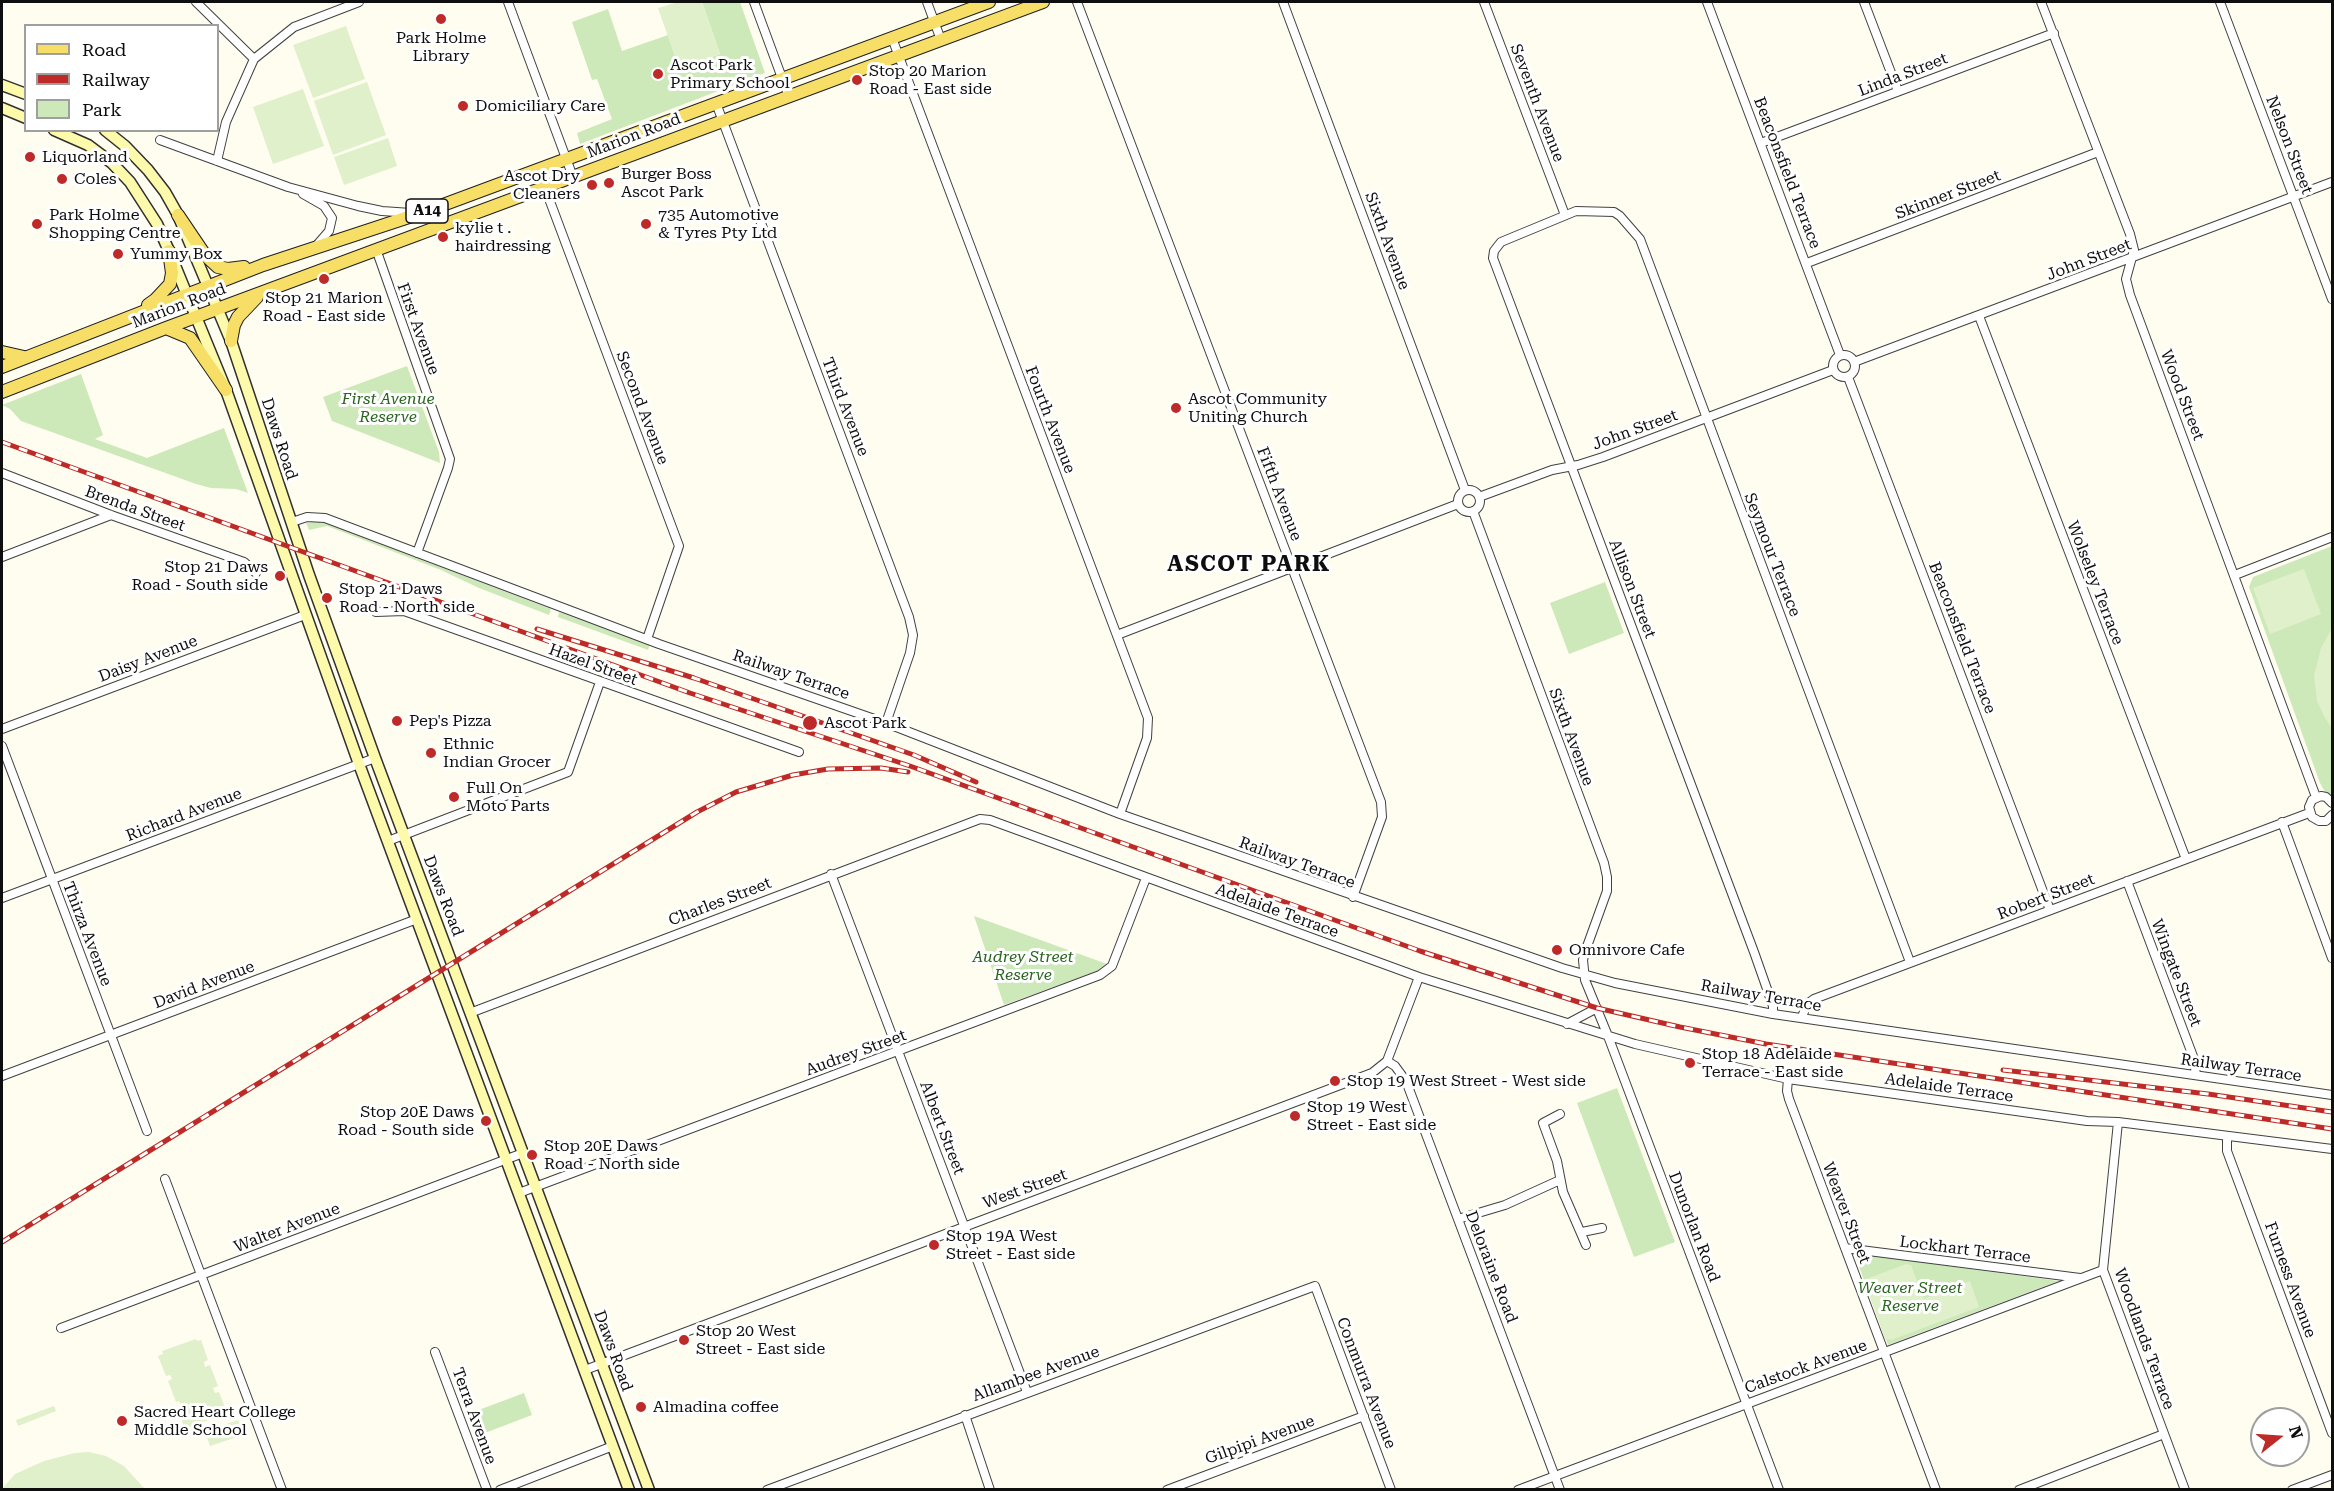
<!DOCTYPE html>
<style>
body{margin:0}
#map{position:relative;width:2334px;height:1491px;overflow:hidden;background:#fffdef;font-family:"Roboto Serif",serif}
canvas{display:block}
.frame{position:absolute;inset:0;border:3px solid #0e0e0e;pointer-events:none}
.legend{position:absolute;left:24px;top:24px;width:195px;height:108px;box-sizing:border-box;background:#fff;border:2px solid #9f9f9f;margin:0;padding:8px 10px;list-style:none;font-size:18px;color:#0e0e0e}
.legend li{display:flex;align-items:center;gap:12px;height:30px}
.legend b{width:30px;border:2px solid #9f9f9f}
.north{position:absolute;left:2250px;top:1407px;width:60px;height:60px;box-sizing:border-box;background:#fff;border:2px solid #9f9f9f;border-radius:50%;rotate:73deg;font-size:16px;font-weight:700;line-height:24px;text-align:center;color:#0e0e0e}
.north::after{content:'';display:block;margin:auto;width:21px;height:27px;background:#bd2a27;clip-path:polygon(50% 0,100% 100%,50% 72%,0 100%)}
</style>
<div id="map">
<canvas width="2334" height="1491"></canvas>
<div class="frame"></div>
<ul class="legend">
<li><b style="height:8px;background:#f7de67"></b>Road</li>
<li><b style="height:8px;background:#bd2a27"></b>Railway</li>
<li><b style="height:16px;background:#cee9b9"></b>Park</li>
</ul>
<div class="north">N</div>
</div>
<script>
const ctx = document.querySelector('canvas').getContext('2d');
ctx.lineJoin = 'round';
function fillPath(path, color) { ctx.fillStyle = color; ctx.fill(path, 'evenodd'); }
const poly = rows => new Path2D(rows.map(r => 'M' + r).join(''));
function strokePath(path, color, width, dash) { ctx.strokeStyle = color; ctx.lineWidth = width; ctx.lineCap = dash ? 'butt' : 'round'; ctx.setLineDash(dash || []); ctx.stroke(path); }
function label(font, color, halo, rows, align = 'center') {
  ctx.font = font + ' "Roboto Serif",serif'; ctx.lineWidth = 6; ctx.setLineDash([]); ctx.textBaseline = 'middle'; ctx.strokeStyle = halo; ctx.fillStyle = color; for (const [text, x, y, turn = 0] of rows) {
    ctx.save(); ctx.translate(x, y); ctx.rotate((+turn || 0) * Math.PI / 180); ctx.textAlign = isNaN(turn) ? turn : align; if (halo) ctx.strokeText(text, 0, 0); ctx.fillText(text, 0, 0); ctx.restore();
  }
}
fillPath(poly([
 [702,2,740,2,765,73,580,144,577,133,612,119,597,79,592,80,572,22,608,9,622,51,668,35,679,68,720,54],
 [407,366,439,452,440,463,332,421,323,397],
 [81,374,103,435,95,439,147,458,224,428,248,493,236,489,211,488,196,484,21,421,10,409,2,405],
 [320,521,551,609,549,615,479,588,441,570,327,526,309,530,306,523],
 [2332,546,2332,796,2331,796,2325,792,2320,783,2249,587,2253,577],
 [1605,582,1624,633,1569,654,1550,603],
 [559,612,650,644,648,650,558,617],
 [974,916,1107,964,1100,970,1004,1005],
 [1617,1088,1675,1242,1634,1257,1577,1103],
 [1854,1253,2059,1281,1888,1345],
 [524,1393,532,1415,477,1436,468,1414]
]), '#cee9b9');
fillPath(poly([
 [678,2,702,2,720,54,679,68,658,8],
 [346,26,365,79,313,98,293,45],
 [367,82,386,135,333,155,314,101],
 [303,89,324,146,273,164,253,107],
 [388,138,397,166,344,185,334,157],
 [2304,569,2321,614,2270,634,2253,588],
 [2332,628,2332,729,2324,716,2317,701,2314,676,2321,648],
 [1906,1264,1911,1265,1924,1299,1970,1281,1979,1307,1891,1340,1885,1339,1864,1280],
 [196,1339,197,1341,201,1340,208,1360,204,1362,205,1367,210,1365,218,1386,213,1388,215,1393,219,1392,227,1413,185,1429,177,1408,181,1406,179,1401,176,1402,168,1381,172,1379,170,1375,166,1376,158,1356,163,1354,162,1351],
 [54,1406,56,1411,18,1426,16,1420],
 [238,1420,243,1435,210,1446,205,1431],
 [89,1452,106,1456,124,1466,145,1489,2,1489,15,1474,44,1461,75,1453]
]), '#e0f0ca');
const minor = poly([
 [196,2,254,59],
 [508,2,573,177],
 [754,2,789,97],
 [927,2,941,40],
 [1077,2,1381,802,1382,817,1353,897],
 [1283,2,1465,490],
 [1484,2,1565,215],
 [1707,2,1840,355],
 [1864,2,1898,91],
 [2041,2,2130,234,2134,250,2126,279,2130,295,2316,797],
 [2220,2,2332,299],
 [892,38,1148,718,1147,738,1120,814],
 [716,103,909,617,913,635,910,653,886,723],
 [160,140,288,187,358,206,382,211,411,213],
 [1761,143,2054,33],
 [217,161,226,122,254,59,294,27,359,2],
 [545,188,679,546,647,639],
 [303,194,324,206,332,218,329,231,316,246],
 [376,249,450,459,448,468,417,553],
 [1807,263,2098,152],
 [1979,316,2186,859],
 '1833 366a11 11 0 1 1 22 0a11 11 0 1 1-22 0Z',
 [1854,362,2332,182],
 [1848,377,2050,910],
 [2,473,111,515,244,562,256,573],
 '1458 501a11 11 0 1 1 22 0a11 11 0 1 1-22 0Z',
 [1479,497,1552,470,1578,465,1603,457,1833,370],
 [1473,511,1604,863,1607,877,1607,891,1585,952,1583,960,1585,980,1608,1036,1779,1490],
 [292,522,307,517,325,518,659,644,886,723,1120,814,1562,968,1615,983,1773,1014,2332,1095],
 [2,557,111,515],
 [2235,575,2332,537],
 [376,612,404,611,799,752],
 [1117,635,1458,504],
 [2,729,305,615],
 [2,746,147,1131],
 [2332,803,2326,797,2321,796,2312,800,2309,807,2312,817,2319,821,2326,821,2332,815],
 [2282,822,2332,958],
 [388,841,568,772,600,682],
 [831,874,1027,1392],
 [2127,881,2194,1059,2196,1075],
 [2,898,375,758],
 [470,1013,980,819,990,820,1419,977,1635,1044,1788,1079,2087,1121,2118,1122,2332,1149],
 [1773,1014,1773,1006,1754,952,1493,258,1494,251,1501,242,1576,211,1614,212,1620,216,1640,239,1910,962],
 [1802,1017,1807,1004,1814,999,2309,813],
 [1567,1024,1597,1008],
 [1387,1061,1395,1066,1406,1081,1560,1490],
 [2,1076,417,919],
 [1788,1079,1787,1091,1789,1099,1936,1490],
 [1560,1114,1543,1123,1557,1161,1563,1192,1586,1245],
 [2118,1122,2103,1270,2185,1490],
 [2227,1136,2227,1151,2332,1433],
 [165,1179,282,1490],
 [519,1193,1100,975,1112,966,1146,878],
 [1458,1219,1505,1205,1560,1180],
 [1582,1232,1602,1228],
 [1845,1248,2080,1278],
 [61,1328,523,1153],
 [435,1352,487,1490],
 [585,1370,1372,1073,1387,1061,1419,977],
 [965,1415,990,1490],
 [500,1490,613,1446],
 [767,1490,1315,1286,1391,1490],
 [1167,1490,1364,1416],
 [1518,1490,2103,1270],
 [2019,1490,2164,1434],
 [2292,1490,2332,1475]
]);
const secondary = poly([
 [2,85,26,94],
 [2,108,26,118],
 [54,130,88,145,112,163,130,182,157,224,169,251,226,390,359,764,629,1490],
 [105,130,125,146,148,170,165,192,178,215,231,341,309,575,375,758,649,1490]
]);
const primary = poly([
 [178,215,205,255,218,267,228,269,244,267],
 [148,305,155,300,170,284,172,273,169,251],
 [166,328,190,338,226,390],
 [231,341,234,325,238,317,257,297],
 [2,352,24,357],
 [2,367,263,265,424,212,989,2],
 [2,392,166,328,1043,2]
]);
strokePath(minor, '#414141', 10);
strokePath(secondary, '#303030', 13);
strokePath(primary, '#1f1f1f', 14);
strokePath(minor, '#fff', 8);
strokePath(secondary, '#fefaab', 10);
strokePath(primary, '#f7de67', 12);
const rail = poly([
 [2,442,690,693,910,766,1420,951,1597,1008,1680,1027,1766,1044,2332,1129],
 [537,629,694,678,914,755,976,782],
 [2003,1070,2208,1094,2332,1112],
 [2,1242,697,812,736,792,793,775,828,769,881,768,908,772]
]);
strokePath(rail, '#bd2a27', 5);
strokePath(rail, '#fff', 3, [9]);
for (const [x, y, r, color] of [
 [441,19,6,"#bd2a27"],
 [658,74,6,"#bd2a27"],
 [857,80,6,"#bd2a27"],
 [463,106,6,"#bd2a27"],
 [30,157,6,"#bd2a27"],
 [62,179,6,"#bd2a27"],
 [609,183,6,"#bd2a27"],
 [592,185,6,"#bd2a27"],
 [37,224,6,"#bd2a27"],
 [646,224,6,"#bd2a27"],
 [443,237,6,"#bd2a27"],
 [118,254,6,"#bd2a27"],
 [324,279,6,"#bd2a27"],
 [1176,408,6,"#bd2a27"],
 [280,576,6,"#bd2a27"],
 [327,598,6,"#bd2a27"],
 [397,721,6,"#bd2a27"],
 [810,723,8,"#bd2a27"],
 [431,753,6,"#bd2a27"],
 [454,797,6,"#bd2a27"],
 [1557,950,6,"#bd2a27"],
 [1690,1063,6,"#bd2a27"],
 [1335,1081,6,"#bd2a27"],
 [1295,1116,6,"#bd2a27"],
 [486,1121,6,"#bd2a27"],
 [532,1155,6,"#bd2a27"],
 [934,1245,6,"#bd2a27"],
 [684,1340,6,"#bd2a27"],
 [641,1407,6,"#bd2a27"],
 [122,1421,6,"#bd2a27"]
]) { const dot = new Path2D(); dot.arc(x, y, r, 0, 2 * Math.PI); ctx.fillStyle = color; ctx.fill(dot); strokePath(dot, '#fff', 2); }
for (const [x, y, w] of [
 [427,211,42]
]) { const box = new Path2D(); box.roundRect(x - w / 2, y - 12, w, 24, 4.5); ctx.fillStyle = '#fff'; ctx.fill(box); strokePath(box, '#0e0e0e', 1.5); }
label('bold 15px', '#0e0e0e', null, [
 ["A14",427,211]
]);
label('16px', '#0e0e0e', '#fff', [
 ["Park Holme",441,38,"center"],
 ["Library",441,56,"center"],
 ["Ascot Park",670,65],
 ["Primary School",670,83],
 ["Stop 20 Marion",869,71],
 ["Road - East side",869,89],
 ["Domiciliary Care",475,106],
 ["Liquorland",42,157],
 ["Burger Boss",621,174],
 ["Ascot Park",621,192],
 ["Ascot Dry",580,176,"right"],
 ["Cleaners",580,194,"right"],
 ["Coles",74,179],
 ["Park Holme",49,215],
 ["Shopping Centre",49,233],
 ["735 Automotive",658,215],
 ["& Tyres Pty Ltd",658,233],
 ["kylie t .",455,228],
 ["hairdressing",455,246],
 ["Yummy Box",130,254],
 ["Stop 21 Marion",324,298,"center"],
 ["Road - East side",324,316,"center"],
 ["Ascot Community",1188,399],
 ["Uniting Church",1188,417],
 ["Stop 21 Daws",268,567,"right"],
 ["Road - South side",268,585,"right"],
 ["Stop 21 Daws",339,589],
 ["Road - North side",339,607],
 ["Pep's Pizza",409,721],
 ["Ascot Park",824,723],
 ["Ethnic",443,744],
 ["Indian Grocer",443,762],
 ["Full On",466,788],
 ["Moto Parts",466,806],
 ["Omnivore Cafe",1569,950],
 ["Stop 18 Adelaide",1702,1054],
 ["Terrace - East side",1702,1072],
 ["Stop 19 West Street - West side",1347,1081],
 ["Stop 19 West",1307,1107],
 ["Street - East side",1307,1125],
 ["Stop 20E Daws",474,1112,"right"],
 ["Road - South side",474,1130,"right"],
 ["Stop 20E Daws",544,1146],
 ["Road - North side",544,1164],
 ["Stop 19A West",946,1236],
 ["Street - East side",946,1254],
 ["Stop 20 West",696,1331],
 ["Street - East side",696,1349],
 ["Almadina coffee",653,1407],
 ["Sacred Heart College",134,1412],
 ["Middle School",134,1430]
], 'left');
label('16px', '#0e0e0e', '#fff', [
 ["Linda Street",1903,75,-21],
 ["Seventh Avenue",1537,103,69],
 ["Marion Road",634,136,-21],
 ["Nelson Street",2289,145,69],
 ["Beaconsfield Terrace",1787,173,69],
 ["Skinner Street",1948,195,-21],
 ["Sixth Avenue",1387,241,70],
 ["John Street",2089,260,-21],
 ["Marion Road",179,306,-21],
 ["First Avenue",418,329,70],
 ["Wood Street",2182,395,69],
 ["Third Avenue",845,407,69],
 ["Second Avenue",642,408,69],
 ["Fourth Avenue",1050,420,69],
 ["John Street",1635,430,-20],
 ["Daws Road",279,439,72],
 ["Fifth Avenue",1279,494,69],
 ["Brenda Street",135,509,20],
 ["Seymour Terrace",1772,555,69],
 ["Wolseley Terrace",2095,583,69],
 ["Allison Street",1632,589,69],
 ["Beaconsfield Terrace",1962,638,69],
 ["Daisy Avenue",148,659,-21],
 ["Hazel Street",593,665,20],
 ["Railway Terrace",791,675,19],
 ["Sixth Avenue",1571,737,70],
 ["Richard Avenue",184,815,-21],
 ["Railway Terrace",1297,863,20],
 ["Daws Road",443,896,69],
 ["Robert Street",2046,897,-21],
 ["Charles Street",720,902,-21],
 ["Adelaide Terrace",1277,911,20],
 ["Thirza Avenue",87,934,69],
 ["Wingate Street",2176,973,69],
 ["David Avenue",204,985,-21],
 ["Railway Terrace",1761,996,10],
 ["Audrey Street",856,1053,-20],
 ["Railway Terrace",2241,1068,8],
 ["Adelaide Terrace",1949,1088,8],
 ["Albert Street",942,1128,69],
 ["West Street",1025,1189,-20],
 ["Weaver Street",1846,1213,69],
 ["Dunorlan Road",1694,1227,69],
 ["Walter Avenue",287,1228,-21],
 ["Lockhart Terrace",1965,1250,7],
 ["Deloraine Road",1491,1267,69],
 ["Furness Avenue",2290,1280,70],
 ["Woodlands Terrace",2144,1339,70],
 ["Daws Road",613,1351,70],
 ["Calstock Avenue",1806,1367,-20],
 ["Allambee Avenue",1036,1374,-20],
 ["Conmurra Avenue",1366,1383,69],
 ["Terra Avenue",474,1416,70],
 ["Gilpipi Avenue",1260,1440,-20]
]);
label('italic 16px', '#28651e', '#fff', [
 ["First Avenue",388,399],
 ["Reserve",388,417],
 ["Audrey Street",1023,957],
 ["Reserve",1023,975],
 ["Weaver Street",1910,1288],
 ["Reserve",1910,1306]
]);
ctx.letterSpacing = '1.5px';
label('bold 22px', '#0e0e0e', '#fff', [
 ["ASCOT PARK",1249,565]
]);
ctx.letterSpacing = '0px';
</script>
